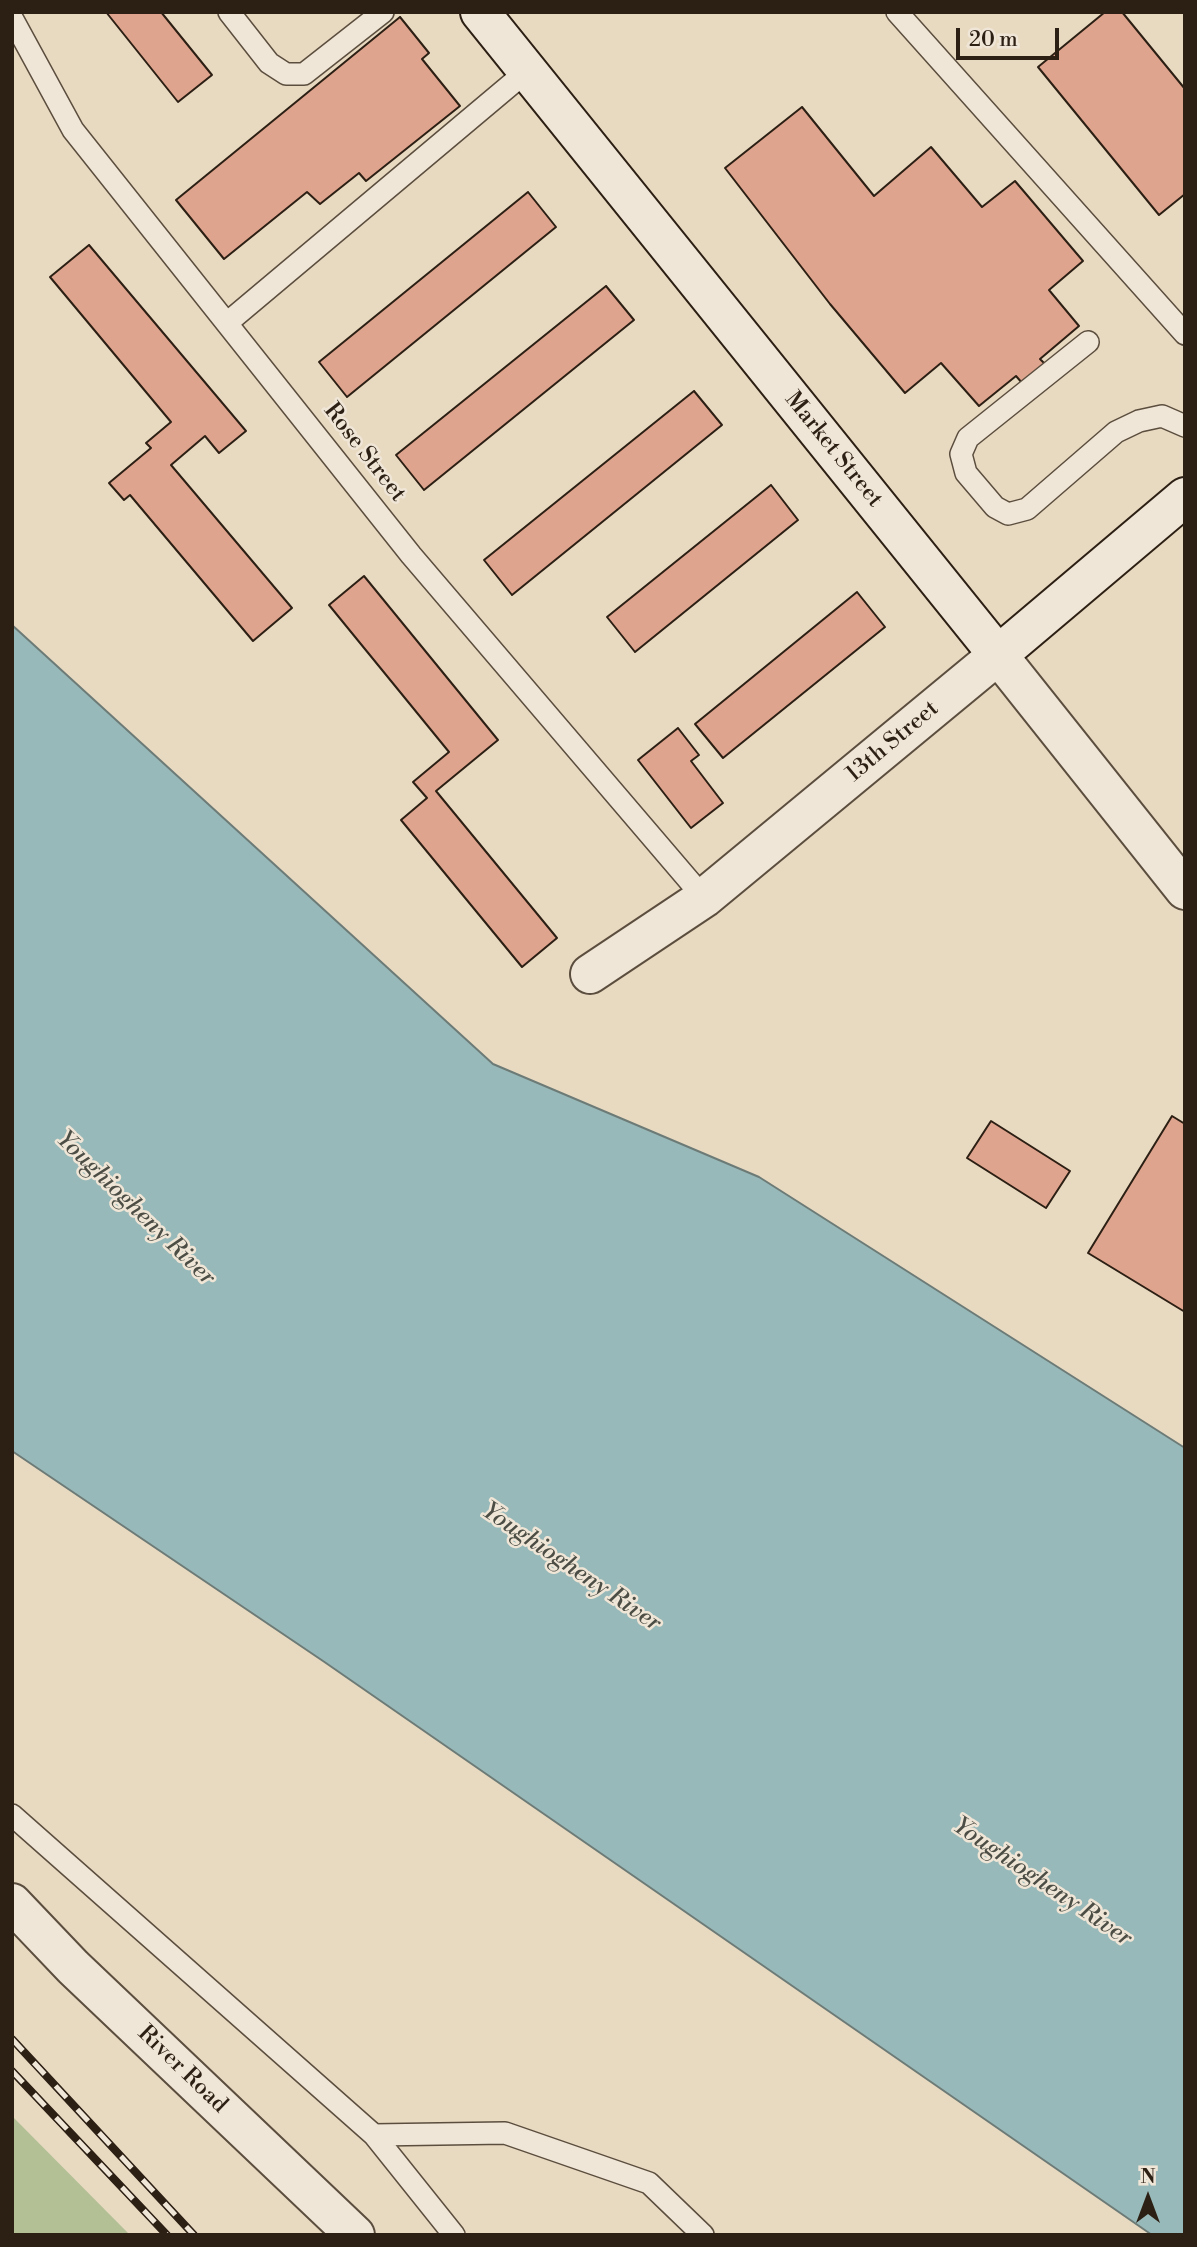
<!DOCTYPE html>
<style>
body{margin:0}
#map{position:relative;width:1197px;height:2247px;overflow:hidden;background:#e8d9c1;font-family:"Libre Bodoni",serif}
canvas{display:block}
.frame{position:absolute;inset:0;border:14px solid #2c1f13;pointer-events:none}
.north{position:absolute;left:1113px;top:2163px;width:70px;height:70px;-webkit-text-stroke:5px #f0e6d7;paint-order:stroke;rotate:0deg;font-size:19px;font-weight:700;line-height:28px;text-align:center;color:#2c1f13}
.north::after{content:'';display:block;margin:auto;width:24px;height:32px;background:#2c1f13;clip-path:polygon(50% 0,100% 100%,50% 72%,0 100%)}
.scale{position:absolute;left:956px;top:28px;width:103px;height:32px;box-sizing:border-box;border:4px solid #2c1f13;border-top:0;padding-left:9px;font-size:21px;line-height:24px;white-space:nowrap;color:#2c1f13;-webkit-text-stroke:5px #f0e6d7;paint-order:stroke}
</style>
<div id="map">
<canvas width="1197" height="2247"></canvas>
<div class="frame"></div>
<div class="north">N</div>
<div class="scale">20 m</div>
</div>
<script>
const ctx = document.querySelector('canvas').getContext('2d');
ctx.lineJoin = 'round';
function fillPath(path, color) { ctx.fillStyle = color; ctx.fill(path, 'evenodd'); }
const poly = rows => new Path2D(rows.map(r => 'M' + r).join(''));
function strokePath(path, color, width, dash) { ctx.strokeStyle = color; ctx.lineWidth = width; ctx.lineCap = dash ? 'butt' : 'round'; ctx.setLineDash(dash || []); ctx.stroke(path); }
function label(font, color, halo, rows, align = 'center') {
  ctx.font = font + ' "Libre Bodoni",serif'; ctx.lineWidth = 5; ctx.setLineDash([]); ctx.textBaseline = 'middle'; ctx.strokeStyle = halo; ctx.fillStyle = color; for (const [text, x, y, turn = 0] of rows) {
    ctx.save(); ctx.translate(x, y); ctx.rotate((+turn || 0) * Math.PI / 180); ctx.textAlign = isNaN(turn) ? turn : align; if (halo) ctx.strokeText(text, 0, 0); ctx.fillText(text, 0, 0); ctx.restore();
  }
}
fillPath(poly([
 [12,2116,130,2235,12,2235]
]), '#b3c096');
const water = poly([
 [12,625,493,1064,759,1177,1185,1448,1185,2235,1152,2235,323,1661,12,1451,12,625]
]);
fillPath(water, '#98b9b9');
strokePath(water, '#6d7b77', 2);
const building = poly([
 [106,12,161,12,212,75,178,102,106,12],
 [1105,12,1122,12,1185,89,1185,194,1159,215,1038,67,1105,12],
 [400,17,429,53,422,59,460,106,366,181,359,173,320,204,307,192,224,259,176,200,400,17],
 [802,107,874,196,931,147,982,207,1015,181,1083,261,1049,290,1079,326,1040,359,1046,365,1023,384,1016,376,979,406,941,363,905,393,830,304,725,168,802,107],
 [528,192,556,227,347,397,319,362,528,192],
 [89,245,246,431,219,453,205,436,171,465,292,608,253,641,130,495,124,500,109,483,151,448,146,443,171,422,50,277,89,245],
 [606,286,634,320,424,490,396,455,606,286],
 [694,391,722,425,512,595,484,560,694,391],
 [771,485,798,520,635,652,607,617,771,485],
 [364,576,498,740,436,791,557,938,522,967,401,820,427,798,413,782,449,752,329,605,364,576],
 [857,592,885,627,723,758,695,724,857,592],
 [678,728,699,755,691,761,723,803,691,828,638,760,678,728],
 [1172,1116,1185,1124,1185,1312,1088,1253,1172,1116],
 [991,1121,1070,1171,1046,1208,967,1158,991,1121]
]);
fillPath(building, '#dfa48e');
strokePath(building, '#2c1f13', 2);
const service = poly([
 [229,12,269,63,286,74,304,74,383,12],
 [897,12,1185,334],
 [12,18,73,130,411,555,704,898],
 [227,323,527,71],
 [1088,342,968,438,961,454,966,473,995,507,1008,514,1027,509,1116,432,1139,421,1162,416,1185,426],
 [12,1815,374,2135,454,2235],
 [374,2135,505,2133,649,2183,703,2235]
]);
const minor = poly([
 [590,974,704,898,998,655,1185,890]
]);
const tertiary = poly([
 [12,1903,73,1967,355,2235]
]);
const secondary = poly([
 [480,12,998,655,1185,497]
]);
strokePath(service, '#5b4e3e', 24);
strokePath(minor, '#5b4e3e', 42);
strokePath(tertiary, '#5b4e3e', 42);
strokePath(secondary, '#2c1f13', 42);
strokePath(service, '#f0e6d7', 21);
strokePath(minor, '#f0e6d7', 38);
strokePath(tertiary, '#f0e6d7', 38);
strokePath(secondary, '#f0e6d7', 38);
const rail = poly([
 [12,2039,194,2235],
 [12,2071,167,2235]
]);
strokePath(rail, '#2c1f13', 8);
strokePath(rail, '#f0e6d7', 5, [16]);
label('23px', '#2c1f13', '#f0e6d7', [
 ["Market Street",833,450,51],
 ["Rose Street",364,453,52],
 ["13th Street",893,742,-40],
 ["River Road",182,2070,44]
]);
label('italic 24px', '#4c4d45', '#f0e6d7', [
 ["Youghiogheny River",135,1209,44],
 ["Youghiogheny River",571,1568,34],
 ["Youghiogheny River",1042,1883,34]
]);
</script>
